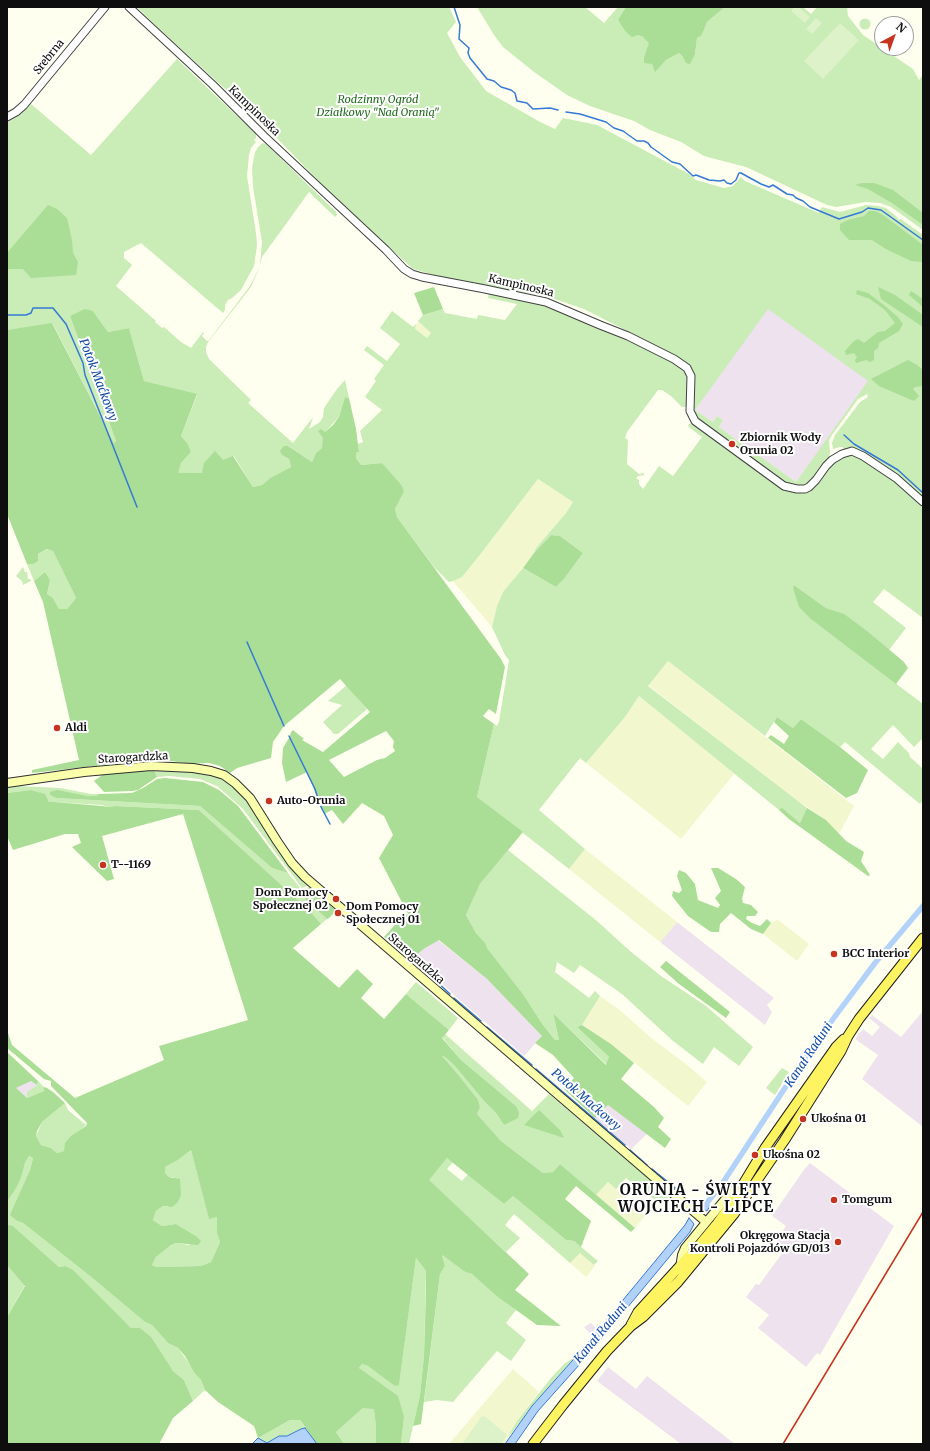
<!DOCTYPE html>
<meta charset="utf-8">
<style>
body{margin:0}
#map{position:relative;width:930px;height:1451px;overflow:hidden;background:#fffff0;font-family:Merriweather,serif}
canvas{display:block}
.frame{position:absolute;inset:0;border:8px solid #0e0e0e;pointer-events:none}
.north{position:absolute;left:874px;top:16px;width:40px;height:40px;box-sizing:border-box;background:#fff;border:1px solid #9f9f9f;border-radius:50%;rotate:41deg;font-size:11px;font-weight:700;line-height:16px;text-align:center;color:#0e0e0e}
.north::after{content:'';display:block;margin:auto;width:14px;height:18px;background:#c6331f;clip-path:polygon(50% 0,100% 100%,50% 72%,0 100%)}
</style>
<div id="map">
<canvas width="930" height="1451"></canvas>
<div class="frame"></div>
<div class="north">N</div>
</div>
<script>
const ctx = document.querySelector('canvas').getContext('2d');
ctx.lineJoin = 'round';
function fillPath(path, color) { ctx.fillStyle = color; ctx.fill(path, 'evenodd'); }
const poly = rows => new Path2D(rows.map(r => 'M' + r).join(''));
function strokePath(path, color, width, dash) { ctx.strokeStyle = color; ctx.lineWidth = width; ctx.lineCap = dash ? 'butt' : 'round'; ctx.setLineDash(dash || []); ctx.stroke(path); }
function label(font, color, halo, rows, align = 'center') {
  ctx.font = font + ' Merriweather,serif'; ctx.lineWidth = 4; ctx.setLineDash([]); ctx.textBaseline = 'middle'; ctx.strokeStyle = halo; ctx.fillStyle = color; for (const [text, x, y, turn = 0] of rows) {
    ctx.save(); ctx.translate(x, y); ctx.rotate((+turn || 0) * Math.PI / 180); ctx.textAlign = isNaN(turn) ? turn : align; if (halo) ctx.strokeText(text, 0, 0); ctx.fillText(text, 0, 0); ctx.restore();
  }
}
fillPath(poly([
 [767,308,869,381,796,482,719,427,723,420,717,416,713,422,695,410],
 [677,922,774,998,767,1005,772,1012,765,1025,660,942],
 [438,940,487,979,542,1036,524,1056,453,994,418,960,415,956,425,948],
 [923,1011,923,1127,862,1079,878,1055,855,1039,863,1029,872,1036,880,1027,869,1018,872,1015,901,1037],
 [31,1081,37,1085,28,1092,27,1098,15,1088],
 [608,1105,647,1134,631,1149,595,1118],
 [810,1163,894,1226,820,1355,817,1353,806,1367,758,1328,769,1315,746,1297,756,1284,759,1285,786,1248,776,1241,786,1226,772,1216,803,1171],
 [591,1323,598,1330,593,1337,584,1327],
 [608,1367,636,1389,647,1376,735,1444,681,1444,597,1381]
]), '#ede2ed');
fillPath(poly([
 [418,321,431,333,427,338,414,329],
 [538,479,573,502,566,513,536,548,534,553,508,587,503,592,497,606,492,627,453,581,462,577,479,556],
 [668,661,854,806,839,834,826,820,785,792,648,685],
 [639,696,730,770,734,774,681,839,586,763,625,717],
 [585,849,677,922,660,942,569,869],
 [777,919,809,944,797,961,763,934,771,923,773,921,775,922],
 [600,996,621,1011,650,1037,687,1065,707,1082,688,1106,611,1044,582,1025],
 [608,1182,646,1215,635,1228,596,1195],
 [580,1252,595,1266,586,1277,570,1263],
 [513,1369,539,1392,517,1421,505,1444,449,1444]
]), '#f3f7ce');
fillPath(poly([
 [137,7,449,7,456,22,447,33,460,57,486,91,540,122,555,129,563,118,597,125,689,174,696,180,724,188,733,186,741,177,745,181,819,213,822,207,840,212,866,205,878,206,886,208,897,217,899,220,901,219,923,235,923,499,850,448,843,450,843,447,840,447,833,449,832,443,835,435,860,402,868,397,867,394,858,399,832,435,829,440,830,452,829,458,813,481,808,484,799,487,790,485,747,456,746,450,747,447,796,482,868,381,768,309,695,410,713,422,717,416,723,420,719,427,744,445,739,447,736,447,698,421,692,408,695,383,693,372,639,337,584,309,549,297,456,281,413,269,335,198,244,104,224,88,154,24],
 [477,7,585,7,604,23,618,7,626,7,618,21,638,35,643,37,650,43,644,57,652,64,655,71,666,60,679,53,683,57,695,54,697,38,701,36,704,30,707,22,725,7,803,7,811,14,817,7,847,7,848,16,863,35,913,69,919,80,923,75,923,230,891,207,880,203,866,202,836,207,827,205,746,167,704,156,681,142,650,130,634,121,590,106,567,95,534,72,503,47,494,35],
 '859.5 24a5.5 5.5 0 1 1 11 0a5.5 5.5 0 1 1-11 0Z',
 [177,59,256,134,256,138,254,140,256,142,251,148,249,155,247,176,256,233,257,246,254,266,241,290,232,298,228,300,225,305,225,310,223,313,141,243,124,252,124,258,132,265,116,286,156,321,155,322,162,328,164,327,181,342,191,348,203,332,204,333,202,336,207,341,209,340,250,286,260,266,251,287,208,342,206,347,206,352,209,359,251,400,248,403,293,443,313,417,309,429,320,422,323,417,324,408,337,389,345,380,349,398,345,397,339,417,325,432,322,448,316,453,312,462,288,446,282,455,289,459,291,467,270,478,262,485,253,487,234,456,202,473,177,473,181,463,191,452,188,444,181,436,197,395,144,381,129,328,108,332,93,311,70,316,116,441,114,443,53,324,7,330,7,123,17,117,31,104,91,155],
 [263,143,266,144,336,212,337,215,335,217,309,192,262,257,260,265,262,242,253,187,252,168,255,152,259,146],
 [489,293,544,305,630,340,659,354,682,367,687,375,689,382,687,405,686,407,682,407,671,396,662,390,658,390,627,432,625,438,628,440,627,464,639,474,644,473,644,475,638,476,636,478,639,480,639,484,643,489,659,466,673,476,702,437,690,428,688,426,690,423,780,486,789,492,804,492,832,463,848,455,853,455,860,457,897,482,923,506,923,618,884,589,873,602,906,628,889,650,866,630,844,615,826,608,794,585,812,620,923,704,923,738,914,747,893,725,871,749,883,759,898,742,909,753,910,757,923,769,923,800,920,804,845,742,840,747,801,719,793,728,777,717,765,736,668,661,648,686,807,808,800,823,782,809,779,810,639,696,625,717,586,763,580,758,539,810,585,849,569,869,477,797,494,724,497,726,499,722,509,660,505,655,492,627,497,606,503,592,523,568,556,587,564,579,583,553,560,536,551,535,534,553,536,548,566,513,573,502,538,479,479,556,462,577,453,581,449,582,434,567,397,517,395,509,404,492,382,463,361,465,356,458,356,453,359,452,358,444,363,442,360,431,382,410,365,397,376,381,374,379,384,365,364,350,367,346,387,361,400,344,380,328,392,311,413,327,416,324,415,329,427,338,431,333,418,321,423,315,443,309,445,313,477,319,478,315,505,320,517,304,488,298],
 [48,549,53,551,76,598,67,609,59,609,53,598,47,594,50,580,45,572,34,581,27,564,33,564,38,554],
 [23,567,25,572,27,572,28,578,27,579,30,579,31,581,23,585,22,581,16,576],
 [347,685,367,709,338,734,334,734,323,722,342,705,328,701],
 [154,770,179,770,210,774,225,781,239,791,310,885,302,888,243,809,217,786,200,779,169,776,157,777],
 [17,786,60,788,91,794,99,794,96,796,87,796,50,795,56,798,200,806,272,868,288,873,301,889,304,889,304,897,309,901,310,887,314,891,313,906,327,919,321,924,310,911,199,810,115,806,108,807,102,805,54,802,49,802,44,794,31,790,7,793,7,787],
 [508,850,597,921,630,951,661,976,706,1006,753,1047,739,1066,714,1047,703,1064,673,1041,622,994,580,965,574,973,557,962,555,972,589,998,595,991,600,996,582,1025,577,1027,609,1057,607,1065,553,1013,559,1040,555,1040,543,1025,523,994,487,948,486,944,476,933,466,915,480,884],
 [416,982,458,1018,449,1030,406,994],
 [445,1034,532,1111,549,1094,666,1193,669,1200,663,1206,626,1178,616,1189,608,1182,596,1195,560,1164,553,1172,543,1173,501,1141,477,1114,480,1108,442,1056,445,1057,454,1065,484,1101,496,1113,504,1125,516,1106,461,1060,442,1037],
 [782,1068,789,1072,775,1095,766,1088],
 [38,1081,44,1087,44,1091,27,1098,27,1092,37,1085],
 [65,1103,68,1110,86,1125,79,1131,64,1151,57,1153,51,1148,41,1145,36,1136,42,1122],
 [191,1150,209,1218,217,1217,217,1233,220,1242,211,1262,201,1266,156,1267,152,1265,156,1257,171,1245,176,1243,189,1245,196,1236,176,1224,162,1226,153,1220,156,1211,163,1206,168,1207,174,1177,169,1177,165,1173,165,1167,178,1160],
 [29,1156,33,1158,30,1170,11,1215,17,1221,23,1223,90,1276,145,1322,152,1325,168,1343,178,1348,201,1380,205,1390,193,1401,184,1380,173,1371,140,1328,131,1328,65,1266,59,1267,13,1226,7,1226,7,1202,15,1190,25,1163],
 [447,1158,453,1162,447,1169,462,1181,468,1174,504,1204,513,1196,566,1240,574,1241,598,1261,594,1265,580,1253,570,1263,514,1214,505,1225,520,1238,506,1252,428,1180],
 [442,1255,444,1255,465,1272,472,1274,516,1310,506,1323,526,1340,511,1361,497,1351,453,1402,437,1400,424,1402,440,1274,445,1266],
 [416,1258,426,1271,424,1356,420,1395,409,1444,401,1444,404,1417,359,1368,362,1364,368,1366,395,1385,399,1384],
 [7,1265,25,1285,7,1317],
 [576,1356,532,1406,511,1434,510,1433,517,1421,551,1378,564,1364],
 [363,1408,374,1408,376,1427,376,1444,344,1444,336,1432],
 [290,1420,300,1420,305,1428,301,1429,287,1436,279,1436,267,1443,258,1438]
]), '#caecb7');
fillPath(poly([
 [626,7,725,7,707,22,704,30,701,36,697,38,695,54,690,64,686,63,683,57,679,53,666,60,655,72,652,64,644,63,644,57,649,43,643,37,638,35,632,37,626,32,618,20],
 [862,183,874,183,893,190,923,213,923,225,892,203,868,189,855,185],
 [48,205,57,209,67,218,72,240,73,253,78,262,76,275,31,278,23,269,7,269,7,253],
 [869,211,875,211,883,215,923,245,923,262,911,261,886,249,872,240,849,240,840,230,840,224,848,220,864,216],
 [434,287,443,309,423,315,414,293],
 [878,287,895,295,923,315,923,327,881,299],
 [857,290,868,293,885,306,898,317,903,324,899,331,879,343,878,348,874,351,874,360,870,362,866,360,856,363,855,360,857,357,854,353,846,355,845,351,854,341,858,339,864,343,878,332,885,331,895,323,885,310,870,299,856,294],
 [911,291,923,299,923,307,909,295],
 [85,309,93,311,108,332,129,328,144,381,197,394,181,436,188,444,191,452,181,463,178,473,202,473,204,463,215,451,223,460,233,456,253,487,262,485,270,478,291,467,289,459,282,455,280,451,284,446,288,446,312,462,316,453,322,448,323,438,318,431,321,429,325,432,333,425,339,417,345,397,349,398,356,429,359,452,356,453,356,458,361,465,382,463,402,486,404,492,395,509,397,517,501,659,505,667,496,714,489,709,483,716,494,724,477,797,523,832,480,884,466,915,476,933,486,944,487,948,523,994,543,1025,555,1040,559,1040,553,1013,606,1065,609,1057,577,1027,582,1025,611,1044,634,1063,621,1079,654,1107,664,1118,658,1127,671,1139,665,1148,608,1105,595,1118,564,1089,574,1078,553,1055,535,1043,542,1036,487,979,439,940,425,948,415,956,418,960,414,960,409,957,384,937,400,919,408,914,379,858,393,835,384,816,362,803,343,824,332,810,324,814,307,772,286,782,282,763,283,748,290,736,291,732,293,730,304,739,302,740,323,752,370,712,340,679,284,726,273,742,271,758,237,768,230,773,220,766,209,763,185,764,185,763,157,759,32,773,32,770,79,760,43,602,34,581,45,572,50,580,47,594,53,598,59,609,67,609,76,598,53,551,47,549,38,554,38,561,33,564,27,564,7,514,7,330,52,323,114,443,116,441,70,316],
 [386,731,394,741,393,747,395,751,385,758,377,760,344,777,329,760],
 [908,360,917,365,923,370,923,386,915,387,913,389,919,396,914,401,879,386,871,379],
 [551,535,560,536,583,553,564,579,556,587,523,568,534,553],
 [794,585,826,608,844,614,866,630,904,662,908,668,896,684,812,620,799,607,793,588],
 [777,717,793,728,801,719,840,747,868,770,857,793,846,798,768,738,771,735,784,744,789,736,774,722],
 [154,770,157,777,138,790,132,791,104,792,94,781,105,773],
 [165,778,203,782,219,790,238,806,288,873,272,868,200,806,56,798,50,795,50,792,57,790,87,796,96,796,99,794,132,793,143,788,157,779],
 [31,790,45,794,49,802,54,802,102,806,108,807,115,806,199,810,310,911,321,924,293,948,339,988,357,969,373,984,361,998,384,1019,406,994,449,1030,442,1038,461,1060,516,1106,519,1113,518,1118,504,1125,496,1113,484,1101,454,1065,445,1057,442,1056,459,1076,478,1100,480,1108,477,1114,501,1141,543,1173,553,1172,560,1164,635,1228,631,1232,576,1186,565,1199,591,1221,581,1247,574,1241,566,1240,513,1196,504,1204,447,1158,429,1180,529,1274,515,1290,561,1326,537,1325,498,1297,472,1274,465,1272,444,1256,442,1255,445,1266,440,1274,421,1424,413,1426,420,1395,424,1356,426,1287,426,1271,416,1258,399,1385,395,1386,368,1366,362,1364,359,1368,398,1396,404,1417,401,1444,376,1444,376,1427,374,1409,363,1408,336,1432,344,1444,317,1444,300,1420,290,1420,258,1438,254,1426,218,1402,205,1390,201,1380,194,1372,185,1356,178,1348,168,1343,152,1325,145,1322,90,1276,23,1223,17,1221,10,1215,30,1170,33,1158,29,1156,25,1163,20,1180,15,1190,7,1202,7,1091,8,1091,7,1089,7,1052,38,1081,37,1085,31,1081,16,1088,27,1098,44,1091,44,1087,47,1088,53,1092,65,1103,42,1122,37,1131,36,1136,41,1145,51,1148,57,1153,64,1151,65,1143,71,1136,86,1126,87,1123,51,1086,51,1081,44,1079,7,1048,7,1030,12,1045,75,1098,164,1060,159,1046,248,1020,183,814,102,836,114,879,107,881,72,847,81,843,78,834,65,834,13,850,7,836,7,793],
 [191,1150,209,1219,217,1217,217,1233,220,1242,211,1262,201,1266,156,1267,152,1265,156,1257,171,1245,176,1243,198,1245,201,1241,196,1236,176,1224,162,1226,153,1220,156,1211,163,1206,172,1207,178,1202,181,1195,180,1179,169,1177,165,1173,165,1167,178,1160],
 [782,808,800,823,807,808,826,820,846,841,864,852,861,861,870,875,868,876,789,819,779,810],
 [711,868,718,868,736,879,745,887,742,899,743,903,751,905,758,912,755,916,747,916,746,919,752,923,760,926,767,919,771,923,763,934,751,929,731,913,720,924,719,932,711,932,688,916,672,896,673,891,679,893,682,890,677,876,679,870,686,873,695,884,698,900,718,908,720,905,715,898,721,891],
 [310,887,309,902,308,902,304,897,304,889],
 [314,891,334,909,335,912,329,918,327,919,313,906],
 [666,961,730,1012,726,1018,679,984,660,967],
 [539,1110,560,1130,564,1138,524,1125],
 [7,1225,13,1226,59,1267,65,1266,73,1270,131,1328,140,1328,151,1337,173,1371,184,1380,193,1401,173,1418,159,1444,7,1444,7,1317,25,1286,7,1265]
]), '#aadd96');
fillPath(poly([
 [794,7,799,7,810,17,805,23,791,11],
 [816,18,822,23,812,34,806,29],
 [840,23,859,40,823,79,804,61],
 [482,1416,486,1417,507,1435,501,1444,462,1444]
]), '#ddf2c9');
const water = poly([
 [704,1200,710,1206,707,1211,703,1210,699,1207,704,1200],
 [689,1218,694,1224,690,1232,588,1355,538,1411,515,1444,505,1444,532,1406,580,1352,685,1225,689,1218],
 [305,1428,317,1444,252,1444,258,1438,267,1443,279,1436,287,1436,301,1429,305,1428]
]);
fillPath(water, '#b2d2f9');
strokePath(water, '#357ad4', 1);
strokePath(poly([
 [454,7,460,25,459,39,469,48,468,53,470,58,487,79,494,81,501,87,511,90,515,93,517,101,527,103,533,109,550,108,558,110],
 [566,112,580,114,606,122,614,128,623,131,637,141,644,141,648,143,651,147,672,162,680,164,693,176,696,175,709,180,720,181,724,180,727,183,731,184,736,180,739,173,741,173,761,184,769,187,773,185,787,194,793,195,796,198,803,201,810,207,839,219,862,212,868,208,881,210,923,240],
 [7,315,26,315,31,313,33,308,53,308,66,324,83,363,85,375,137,507],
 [844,435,854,444,898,470,923,493],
 [247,642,284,726],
 [289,736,315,789,320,805,330,824],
 [329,892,352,912],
 [406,959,415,961,450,994],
 [454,998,481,1021],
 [487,1027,532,1065],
 [536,1069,625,1145],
 [630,1150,647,1165],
 [652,1169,679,1191]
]), '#357ad4', 1.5);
strokePath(poly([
 [702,1209,722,1184,800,1065,836,1015,875,963,923,906]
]), '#b2d2f9', 5.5);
const tertiary = poly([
 [129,7,212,84,264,136,386,250,404,269,412,274,422,277,485,289,546,302,600,325,628,336,674,359,687,368,691,376,690,411,695,421,784,486,797,489,805,489,809,487,816,480,826,466,832,460,842,454,852,451,863,456,896,478,923,502],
 [7,117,16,112,24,105,105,7]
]);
const secondary = poly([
 [7,783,84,772,151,766,193,768,211,771,224,775,235,783,250,798,277,841,292,863,305,877,706,1222],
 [680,1268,682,1255,685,1248,732,1191,737,1187,746,1184]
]);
const primary = poly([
 [631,1325,638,1312,701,1243,716,1225,731,1204,765,1148,836,1047,844,1039],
 [533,1444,563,1405,607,1351,631,1326,643,1317,678,1282,734,1214,784,1141,841,1051,848,1036,859,1019,923,938]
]);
strokePath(tertiary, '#414141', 9);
strokePath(secondary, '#303030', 10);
strokePath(primary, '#1f1f1f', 11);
strokePath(tertiary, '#fff', 7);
strokePath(secondary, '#faffab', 8);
strokePath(primary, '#fef360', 9);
strokePath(poly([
 [783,1444,923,1212]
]), '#c6331f', 1.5);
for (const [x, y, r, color] of [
 [732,444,4,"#c6331f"],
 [57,728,4,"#c6331f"],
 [269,801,4,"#c6331f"],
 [103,865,4,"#c6331f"],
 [336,899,4,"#c6331f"],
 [338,913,4,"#c6331f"],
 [834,954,4,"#c6331f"],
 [803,1119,4,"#c6331f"],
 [755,1155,4,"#c6331f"],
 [834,1200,4,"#c6331f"],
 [838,1242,4,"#c6331f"]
]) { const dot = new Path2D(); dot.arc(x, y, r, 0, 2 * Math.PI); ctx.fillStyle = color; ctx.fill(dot); strokePath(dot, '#fff', 1.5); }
label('11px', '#0e0e0e', '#fff', [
 ["Srebrna",49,57,-51],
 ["Kampinoska",254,111,44],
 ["Kampinoska",521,286,13],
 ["Starogardzka",133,758,-3],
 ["Starogardzka",416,959,41]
]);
label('italic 11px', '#1e6a1b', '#fff', [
 ["Rodzinny Ogród",378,100],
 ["Działkowy \"Nad Oranią\"",378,113]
]);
label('bold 11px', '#0e0e0e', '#fff', [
 ["Zbiornik Wody",740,438],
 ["Orunia 02",740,451],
 ["Aldi",65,728],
 ["Auto-Orunia",277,801],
 ["T--1169",111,865],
 ["Dom Pomocy",328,893,"right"],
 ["Społecznej 02",328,906,"right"],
 ["Dom Pomocy",346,907],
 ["Społecznej 01",346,920],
 ["BCC Interior",842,954],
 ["Ukośna 01",811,1119],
 ["Ukośna 02",763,1155],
 ["Tomgum",842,1200],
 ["Okręgowa Stacja",830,1236,"right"],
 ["Kontroli Pojazdów GD/013",830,1249,"right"]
], 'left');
label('italic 12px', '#114ca7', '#fff', [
 ["Potok Maćkowy",98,380,69],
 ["Kanał Raduni",809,1055,-56],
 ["Potok Maćkowy",586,1100,41],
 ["Kanał Raduni",601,1333,-50]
]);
ctx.letterSpacing = '1px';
label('bold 15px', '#0e0e0e', '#fff', [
 ["ORUNIA - ŚWIĘTY",696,1191],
 ["WOJCIECH - LIPCE",696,1208]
]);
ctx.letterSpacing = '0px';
</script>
